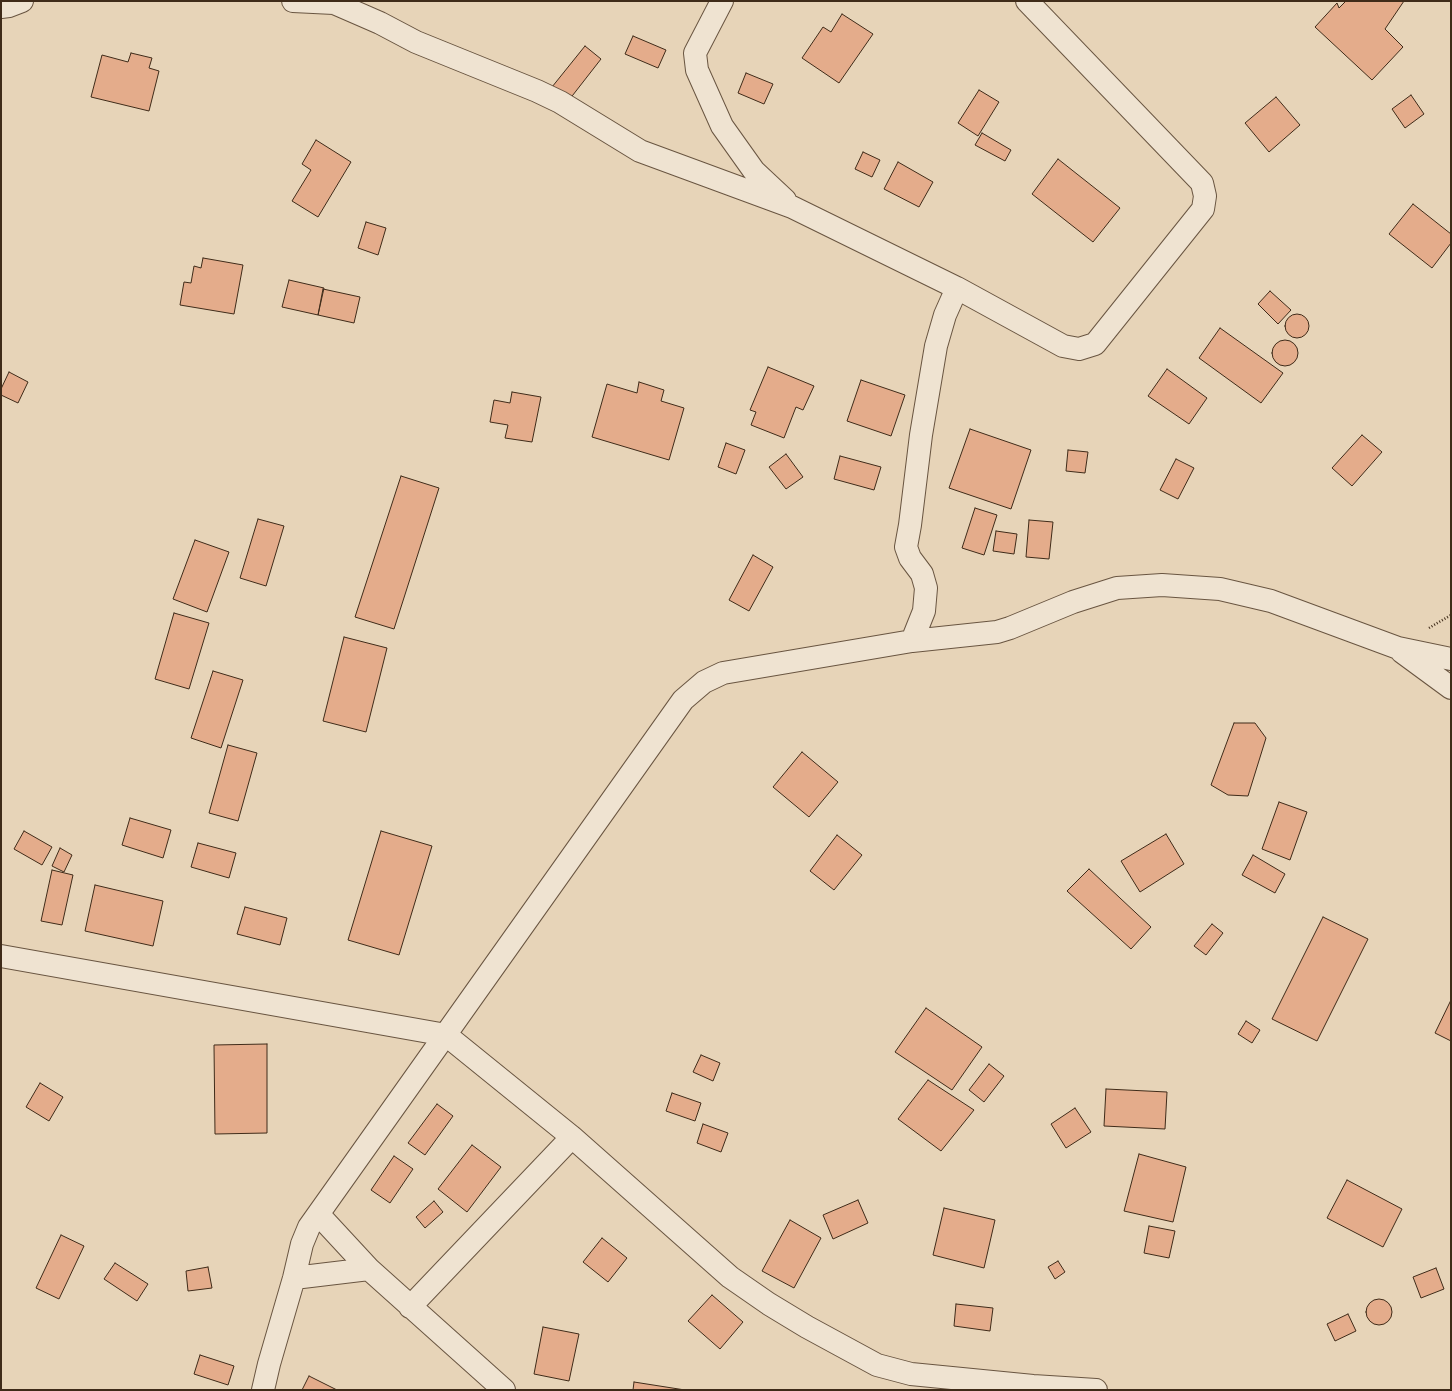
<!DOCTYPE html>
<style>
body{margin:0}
#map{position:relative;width:1452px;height:1391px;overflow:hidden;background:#e7d4b8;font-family:"IM FELL English",serif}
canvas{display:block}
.frame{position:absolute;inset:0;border:2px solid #3f2b19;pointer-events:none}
</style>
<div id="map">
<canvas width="1452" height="1391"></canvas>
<div class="frame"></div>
</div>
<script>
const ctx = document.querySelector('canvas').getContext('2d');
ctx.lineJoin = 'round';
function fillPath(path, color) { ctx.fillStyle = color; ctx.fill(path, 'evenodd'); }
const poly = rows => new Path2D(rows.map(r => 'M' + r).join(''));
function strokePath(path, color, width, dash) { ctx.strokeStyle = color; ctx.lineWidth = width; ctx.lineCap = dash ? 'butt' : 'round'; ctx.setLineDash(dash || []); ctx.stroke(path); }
const building = poly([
 [1346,1,1404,1,1385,29,1403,47,1372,80,1315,27,1337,3,1339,8,1346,1],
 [842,14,873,34,839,83,802,58,823,27,831,32,842,14],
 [633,36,666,50,658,68,625,54,633,36],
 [585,46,601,59,569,100,552,87,585,46],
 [131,53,152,58,149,68,159,71,149,111,91,97,102,55,128,62,131,53],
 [746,73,773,84,764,104,738,93,746,73],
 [979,90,999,102,978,136,958,123,979,90],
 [1411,95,1424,114,1405,128,1392,109,1411,95],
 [1276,97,1300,125,1269,152,1245,123,1276,97],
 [982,133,1011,150,1005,161,975,145,982,133],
 [316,140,351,162,318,217,292,201,311,170,302,164,316,140],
 [863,152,880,160,872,177,855,169,863,152],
 [1058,159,1120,208,1093,242,1032,194,1058,159],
 [898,162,933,182,919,207,884,189,898,162],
 [1413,204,1451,234,1451,243,1432,268,1389,234,1413,204],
 [366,222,386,228,378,255,358,248,366,222],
 [203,258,243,265,234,314,180,305,184,282,191,283,194,266,201,268,203,258],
 [289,280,324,288,318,315,282,307,289,280],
 [323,289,360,297,354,323,318,315,323,289],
 [1270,291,1291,310,1278,324,1258,304,1270,291],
 '1285 326a12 12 0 1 1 24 0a12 12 0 1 1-24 0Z',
 [1220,328,1283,373,1261,403,1199,358,1220,328],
 '1272 353a13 13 0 1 1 26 0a13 13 0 1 1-26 0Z',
 [768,367,814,386,803,410,796,407,784,438,751,425,756,412,750,410,768,367],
 [1167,369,1207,398,1189,424,1148,396,1167,369],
 [9,372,28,382,18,403,1,395,1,389,9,372],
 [861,380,905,395,891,436,847,421,861,380],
 [639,382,664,390,661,401,684,408,669,460,592,437,607,384,637,393,639,382],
 [512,392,541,397,532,442,505,438,508,425,490,422,494,400,510,403,512,392],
 [970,429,1031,450,1011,509,949,488,970,429],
 [1362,435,1382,452,1352,486,1332,468,1362,435],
 [726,443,745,450,736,474,718,467,726,443],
 [1068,450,1088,452,1085,473,1066,471,1068,450],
 [786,454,803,477,786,489,769,467,786,454],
 [840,456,881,467,874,490,834,479,840,456],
 [1176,459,1194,468,1178,499,1160,490,1176,459],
 [401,476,439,488,394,629,355,617,401,476],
 [975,508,997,515,984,555,962,548,975,508],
 [258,519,284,526,266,586,240,578,258,519],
 [1029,520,1053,522,1049,559,1026,557,1029,520],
 [996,531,1017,534,1014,554,993,551,996,531],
 [195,540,229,552,207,612,173,599,195,540],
 [753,555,773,567,749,611,729,600,753,555],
 [174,613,209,623,189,689,155,679,174,613],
 [344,637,387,648,366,732,323,721,344,637],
 [213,671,243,680,221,748,191,738,213,671],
 [1234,723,1255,723,1266,738,1248,796,1228,795,1211,785,1234,723],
 [228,745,257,753,238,821,209,813,228,745],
 [802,752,838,782,809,817,773,787,802,752],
 [1279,802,1307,812,1290,860,1262,849,1279,802],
 [130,818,171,830,163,858,122,845,130,818],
 [24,831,52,847,42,865,14,849,24,831],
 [381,831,432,846,399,955,348,940,381,831],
 [1166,834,1184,864,1140,892,1121,861,1166,834],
 [837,835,862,855,834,890,810,871,837,835],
 [198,843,236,853,229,878,191,867,198,843],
 [60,848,72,855,64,872,52,866,60,848],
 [1253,855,1285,874,1275,893,1242,875,1253,855],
 [1089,869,1151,927,1131,949,1067,891,1089,869],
 [52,870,73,875,62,925,41,921,52,870],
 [95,885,163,901,153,946,85,931,95,885],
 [245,907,287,918,280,945,237,934,245,907],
 [1323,917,1368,939,1317,1041,1272,1019,1323,917],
 [1212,924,1223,933,1206,955,1194,946,1212,924],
 [1451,1000,1451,1041,1435,1033,1451,1000],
 [926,1008,982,1047,952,1090,895,1052,926,1008],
 [1246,1021,1260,1030,1252,1043,1238,1034,1246,1021],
 [267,1044,267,1133,215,1134,214,1045,267,1044],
 [701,1055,720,1063,713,1081,693,1072,701,1055],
 [989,1064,1004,1076,984,1102,969,1090,989,1064],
 [928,1080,974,1110,941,1151,898,1119,928,1080],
 [40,1083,63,1097,49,1121,26,1107,40,1083],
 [1106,1089,1167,1092,1165,1129,1104,1126,1106,1089],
 [672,1093,701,1103,695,1121,666,1111,672,1093],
 [437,1104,453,1116,425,1155,408,1143,437,1104],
 [1075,1108,1091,1132,1066,1148,1051,1124,1075,1108],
 [703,1124,728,1133,721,1152,697,1143,703,1124],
 [472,1145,501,1167,467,1212,438,1189,472,1145],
 [1139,1154,1186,1167,1173,1222,1124,1211,1139,1154],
 [394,1156,413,1169,390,1203,371,1190,394,1156],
 [1347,1180,1402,1209,1383,1247,1327,1218,1347,1180],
 [858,1200,868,1223,833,1239,823,1215,858,1200],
 [434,1201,443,1212,425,1228,416,1217,434,1201],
 [944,1208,995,1220,984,1268,933,1255,944,1208],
 [790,1220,821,1238,794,1288,762,1271,790,1220],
 [1149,1226,1175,1231,1169,1258,1144,1253,1149,1226],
 [61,1235,84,1246,59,1299,36,1288,61,1235],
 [602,1238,627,1258,608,1282,583,1262,602,1238],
 [1058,1261,1065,1272,1055,1279,1048,1267,1058,1261],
 [115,1263,148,1284,137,1301,104,1279,115,1263],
 [208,1267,212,1288,188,1291,186,1271,208,1267],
 [1436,1268,1444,1289,1421,1298,1413,1277,1436,1268],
 [712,1295,743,1322,720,1349,688,1321,712,1295],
 '1366 1312a13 13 0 1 1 26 0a13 13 0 1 1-26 0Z',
 [956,1304,993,1308,990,1331,954,1326,956,1304],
 [1348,1314,1356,1331,1335,1341,1327,1324,1348,1314],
 [543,1327,579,1334,569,1381,534,1374,543,1327],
 [200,1355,234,1366,228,1385,194,1374,200,1355],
 [309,1376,337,1390,302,1390,309,1376],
 [634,1382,685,1390,633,1390,634,1382]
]);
fillPath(building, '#e4ac8b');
strokePath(building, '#3f2b19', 1);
const minor = poly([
 [293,1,334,3,380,23,416,42,537,91,560,102,640,151,792,207,957,288,945,315,936,346,921,435,910,525,906,547,910,558,922,574,926,588,924,611,912,641],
 [722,1,695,53,697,70,722,126,754,171,785,200],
 [1,7,9,6,22,1],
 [957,288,1063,346,1079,349,1095,344,1203,209,1205,196,1202,183,1027,1],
 [1402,652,1451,688],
 [1,956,446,1035,572,1137,730,1277,769,1304,807,1327,877,1365,911,1374,1033,1386,1096,1390],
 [319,1215,369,1269,504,1390],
 [294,1278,369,1269],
 [410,1307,572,1137],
 [263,1390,269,1364,294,1278,302,1244,309,1227,683,700,704,682,723,673,912,641,997,632,1010,628,1073,602,1117,588,1162,585,1220,589,1271,601,1398,648,1451,659]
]);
strokePath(minor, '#695541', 24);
strokePath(poly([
 [1429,628,1451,615]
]), '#3f2b19', 2.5, [1, 2]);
strokePath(minor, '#efe3d1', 22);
</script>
